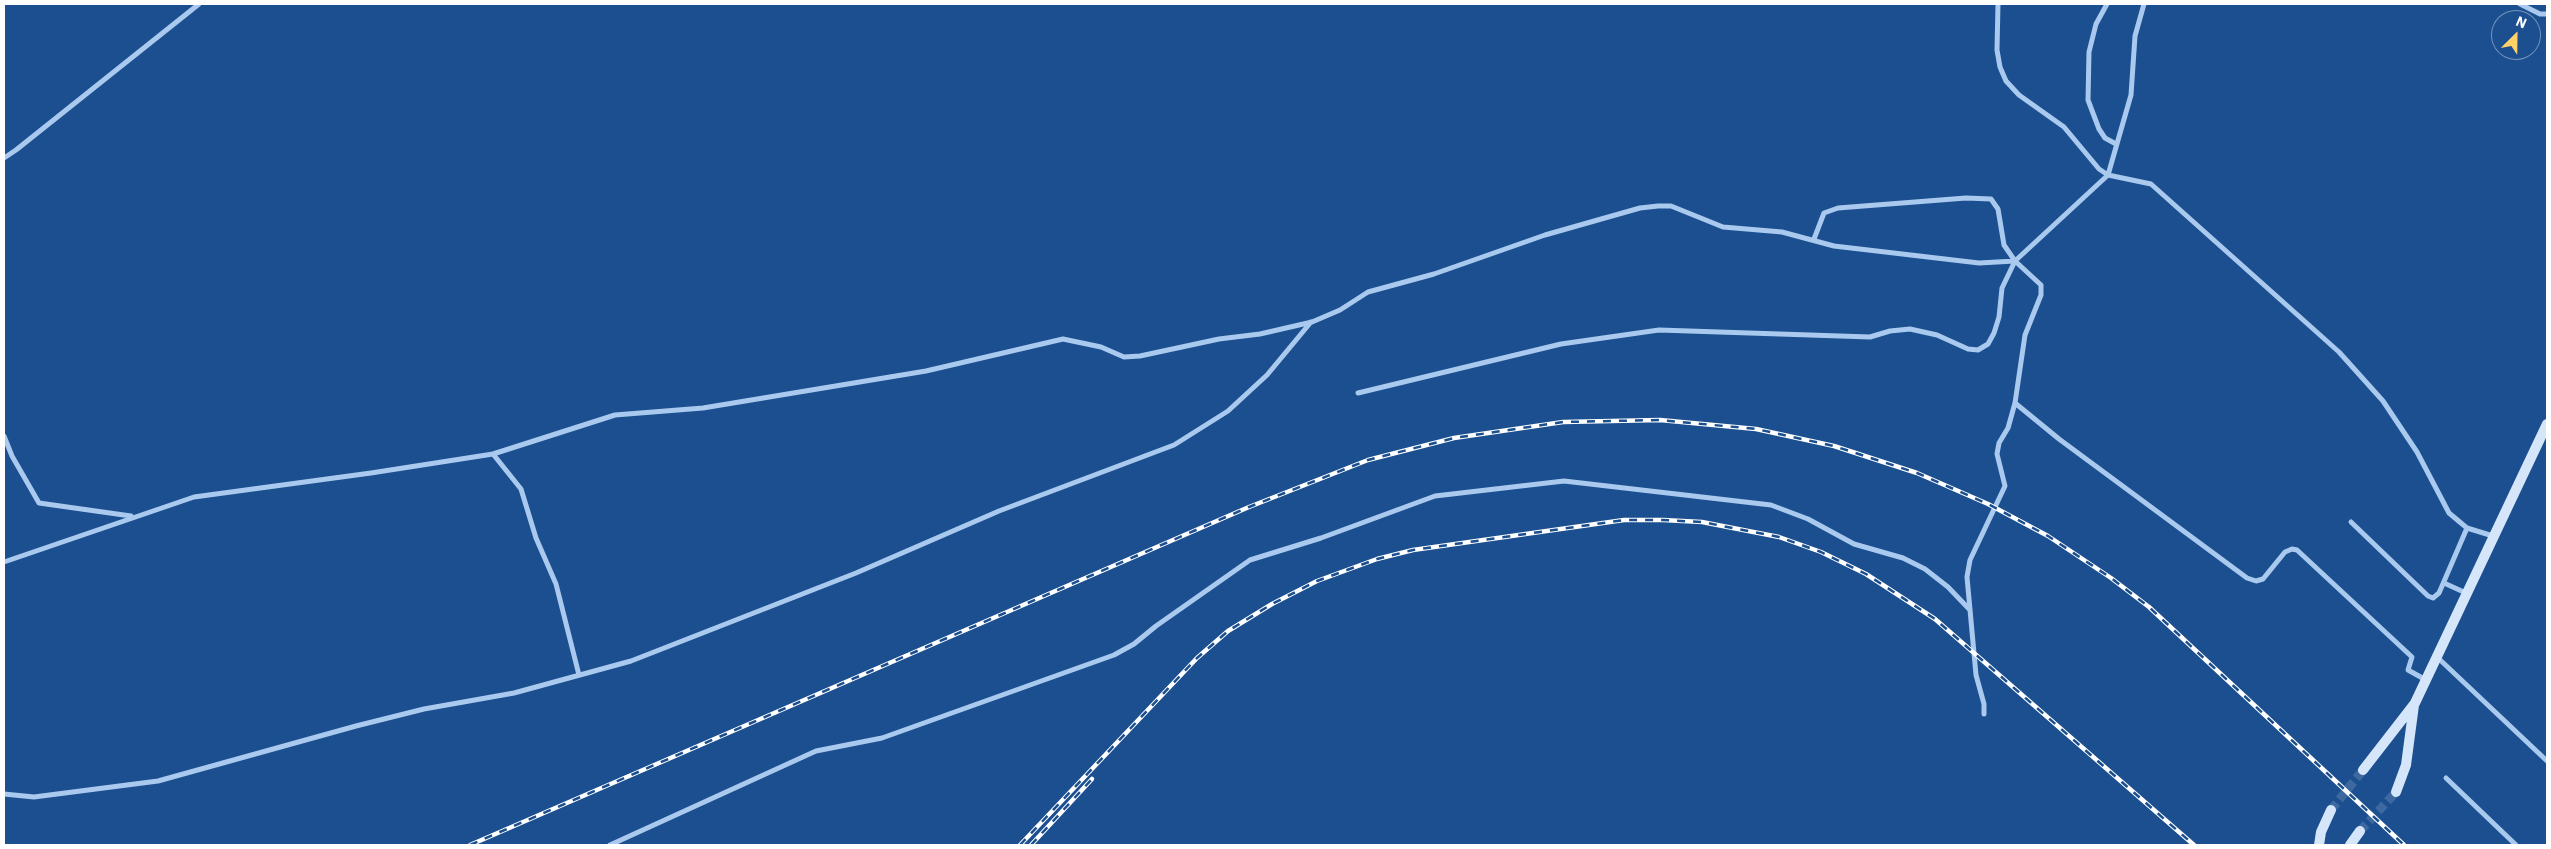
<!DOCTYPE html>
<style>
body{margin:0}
#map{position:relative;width:2551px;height:849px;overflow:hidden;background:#1b4f8f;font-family:"IBM Plex Sans",sans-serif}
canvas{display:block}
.frame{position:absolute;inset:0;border:5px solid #fff;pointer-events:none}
.north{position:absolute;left:2491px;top:10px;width:50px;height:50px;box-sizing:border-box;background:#1b4f8f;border:1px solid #7695bc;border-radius:50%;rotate:23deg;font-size:14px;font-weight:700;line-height:20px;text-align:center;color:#fff}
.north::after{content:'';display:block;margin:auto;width:18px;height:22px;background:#ffd166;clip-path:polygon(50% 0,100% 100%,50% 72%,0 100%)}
</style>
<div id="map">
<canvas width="2551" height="849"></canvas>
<div class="frame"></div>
<div class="north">N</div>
</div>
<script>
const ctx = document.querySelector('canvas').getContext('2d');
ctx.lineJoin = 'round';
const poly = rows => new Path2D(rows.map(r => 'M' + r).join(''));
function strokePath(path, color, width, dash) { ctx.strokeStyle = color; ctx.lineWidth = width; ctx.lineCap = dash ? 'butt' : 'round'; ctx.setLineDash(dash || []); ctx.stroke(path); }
strokePath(poly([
 [2331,810,2363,770],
 [2360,831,2396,792]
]), '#3d69a0', 9, [9, 4.5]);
strokePath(poly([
 [1998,4,1997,50,2000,67,2006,81,2019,95,2064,127,2099,169,2108,175,2151,184,2339,352,2383,401,2417,452,2449,513,2467,528,2493,536],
 [2107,4,2096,24,2089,52,2088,100,2099,129,2105,138,2116,144],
 [2520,4,2540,14,2547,14],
 [4,158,16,150,199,4],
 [1814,239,1824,213,1838,208,1966,198,1991,199,1998,209,2004,245,2015,261,2041,285,2041,295,2025,335,2015,403,2008,428,1999,443,1997,454,2005,486,1970,560,1967,577,1976,675,1984,704,1984,714],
 [1358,393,1561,344,1659,330,1870,337,1890,331,1910,329,1937,335,1968,349,1978,350,1988,344,1994,333,1999,317,2002,288,2015,261,2108,175,2131,95,2135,36,2144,4],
 [2015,403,2059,439,2247,578,2256,581,2263,579,2285,552,2292,549,2297,550,2412,657,2408,670,2426,680],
 [4,436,12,456,39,503,131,516],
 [493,454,615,415,703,408,926,371,1063,339,1101,347,1124,357,1140,356,1219,339,1260,334,1312,322,1340,310,1368,292,1434,274,1545,235,1640,208,1658,206,1671,206,1723,227,1782,232,1834,246,1979,263,2015,261],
 [2351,522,2428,596,2433,598,2439,593,2467,528],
 [4,562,194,497,371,473,493,454,521,489,536,538,556,584,579,675],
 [2444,583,2466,593],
 [2437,657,2547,761],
 [2446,778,2516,845],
 [4,794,34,797,158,781,356,726,424,709,514,693,631,661,856,573,999,511,1174,445,1228,411,1267,375,1311,322],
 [610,845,816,751,882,738,1114,655,1134,644,1156,626,1250,560,1321,538,1435,496,1564,481,1771,505,1808,519,1854,544,1903,558,1925,569,1948,587,1970,610]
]), '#a9c9ee', 5);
strokePath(poly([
 [2363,770,2415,703,2547,424],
 [2396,792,2406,765,2414,705],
 [2319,845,2321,832,2331,810],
 [2350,845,2360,831]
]), '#d6e6fa', 10);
const rail = poly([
 [470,845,1249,507,1368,460,1454,438,1563,422,1660,420,1756,429,1834,446,1917,473,1988,504,2048,536,2111,578,2149,607,2404,845],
 [1020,845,1197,658,1228,631,1272,604,1317,581,1377,559,1413,550,1624,520,1663,520,1702,522,1779,537,1821,552,1866,574,1935,619,2194,845],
 [1031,845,1092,779]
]);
strokePath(rail, '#fff', 4.5);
strokePath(rail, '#1b4f8f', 2.5, [8]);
</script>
